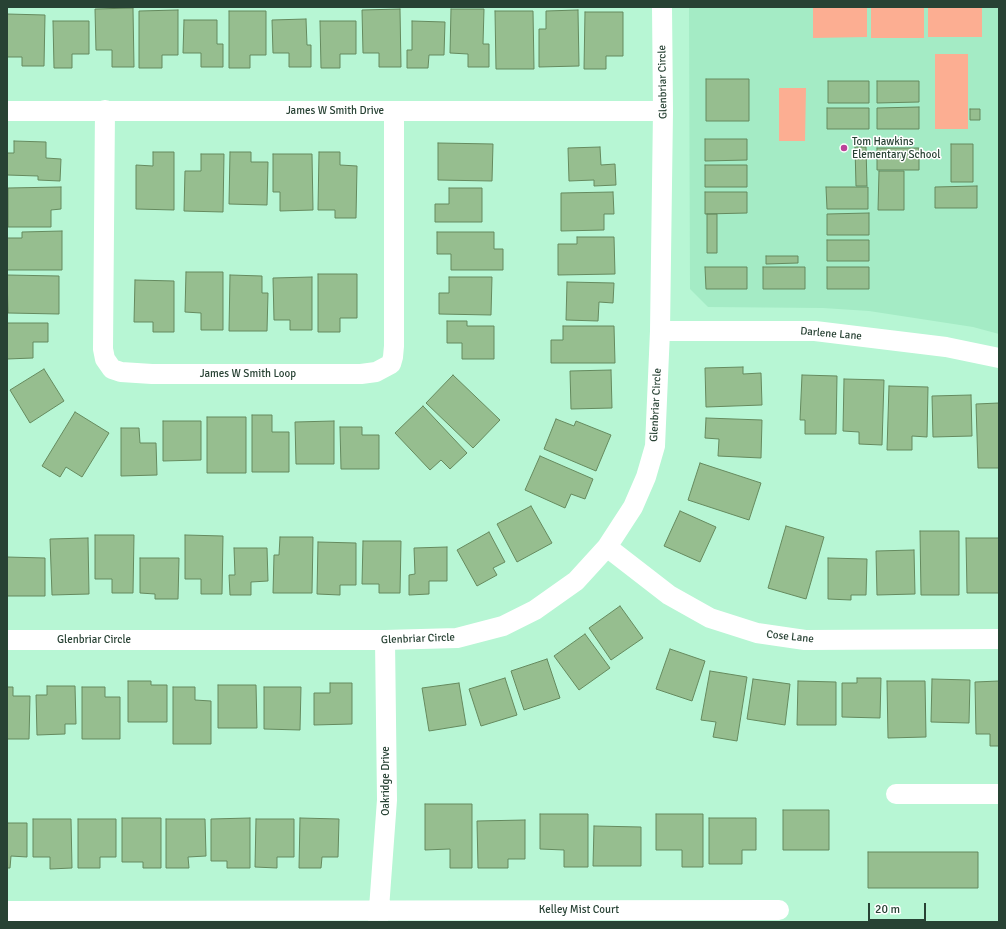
<!DOCTYPE html>
<style>
body{margin:0}
#map{position:relative;width:1006px;height:929px;overflow:hidden;background:#b7f6d4;font-family:Signika,sans-serif}
canvas{display:block}
.frame{position:absolute;inset:0;border:8px solid #284234;pointer-events:none}
.scale{position:absolute;left:868px;top:903px;width:58px;height:18px;box-sizing:border-box;border:2px solid #284234;border-top:0;padding-left:5px;font-size:12px;line-height:14px;white-space:nowrap;color:#284234;-webkit-text-stroke:3px #fff;paint-order:stroke}
</style>
<div id="map">
<canvas width="1006" height="929"></canvas>
<div class="frame"></div>
<div class="scale">20 m</div>
</div>
<script>
const ctx = document.querySelector('canvas').getContext('2d');
ctx.lineJoin = 'round';
function fillPath(path, color) { ctx.fillStyle = color; ctx.fill(path, 'evenodd'); }
const poly = rows => new Path2D(rows.map(r => 'M' + r).join(''));
function strokePath(path, color, width, dash) { ctx.strokeStyle = color; ctx.lineWidth = width; ctx.lineCap = dash ? 'butt' : 'round'; ctx.setLineDash(dash || []); ctx.stroke(path); }
function label(font, color, halo, rows, align = 'center') {
  ctx.font = font + ' Signika,sans-serif'; ctx.lineWidth = 3; ctx.setLineDash([]); ctx.textBaseline = 'middle'; ctx.strokeStyle = halo; ctx.fillStyle = color; for (const [text, x, y, turn = 0] of rows) {
    ctx.save(); ctx.translate(x, y); ctx.rotate((+turn || 0) * Math.PI / 180); ctx.textAlign = isNaN(turn) ? turn : align; if (halo) ctx.strokeText(text, 0, 0); ctx.fillText(text, 0, 0); ctx.restore();
  }
}
fillPath(poly([
 [689,7,999,7,999,334,973,327,869,311,823,308,708,307,690,289]
]), '#a4ebc5');
fillPath(poly([
 [813,7,867,7,867,37,813,38],
 [871,7,924,7,924,38,871,38],
 [928,7,982,7,982,37,928,37],
 [935,54,968,54,968,129,935,129],
 [779,88,806,88,805,141,779,141]
]), '#fcae92');
const building = poly([
 [133,8,134,67,112,67,112,50,96,50,95,9,133,8],
 [400,9,401,67,379,67,379,53,363,53,362,10,400,9],
 [451,9,484,9,483,44,489,44,489,67,468,67,468,54,450,53,451,9],
 [178,10,178,55,162,55,162,68,139,68,139,11,178,10],
 [578,10,579,66,539,67,539,29,546,29,546,11,578,10],
 [229,11,266,11,266,55,250,55,250,68,229,68,229,11],
 [495,11,533,11,534,69,496,69,495,11],
 [585,12,623,12,623,56,606,56,606,69,584,69,585,12],
 [7,14,45,15,44,66,22,66,22,57,7,57,7,14],
 [306,19,307,45,311,45,311,67,289,67,289,53,273,53,272,20,306,19],
 [184,20,217,20,217,44,223,44,223,67,201,67,201,53,183,53,184,20],
 [53,21,89,21,89,54,72,54,72,68,54,68,53,21],
 [320,21,356,21,356,54,340,54,340,68,321,68,320,21],
 [412,21,445,22,444,55,429,55,428,68,407,68,407,50,412,50,412,21],
 [706,79,749,79,749,121,706,121,706,79],
 [828,81,869,81,869,103,828,103,828,81],
 [877,81,919,81,919,102,877,103,877,81],
 [919,107,919,129,877,129,877,108,919,107],
 [827,108,869,108,869,129,827,129,827,108],
 [970,109,980,109,980,120,970,120,970,109],
 [705,139,747,139,747,160,705,161,705,139],
 [14,141,46,142,46,158,61,159,60,181,38,180,38,176,7,175,7,153,14,153,14,141],
 [438,143,493,144,492,181,438,180,438,143],
 [951,144,973,144,973,182,951,182,951,144],
 [600,147,601,165,615,164,616,185,594,186,594,180,569,181,568,148,600,147],
 [855,147,866,147,867,186,856,186,855,147],
 [877,148,919,148,919,170,877,170,877,148],
 [153,152,174,152,174,210,136,209,136,165,153,166,153,152],
 [230,152,251,152,251,162,268,162,267,205,229,204,230,152],
 [319,152,340,152,340,165,357,166,356,218,335,218,335,210,318,210,319,152],
 [201,154,224,154,223,212,184,211,185,171,201,171,201,154],
 [273,154,312,154,313,210,280,211,280,192,273,192,273,154],
 [705,165,747,165,747,187,705,187,705,165],
 [879,171,904,171,904,210,878,210,879,171],
 [977,186,977,208,935,208,935,187,977,186],
 [61,187,61,209,51,210,51,227,8,227,8,188,61,187],
 [826,187,868,187,868,209,827,209,826,187],
 [449,188,482,188,482,222,435,222,435,204,449,204,449,188],
 [613,192,614,214,604,214,604,230,561,231,561,193,613,192],
 [705,192,747,192,747,213,705,214,705,192],
 [869,213,869,235,827,235,827,214,869,213],
 [707,214,717,214,717,253,707,253,707,214],
 [62,231,62,270,7,270,7,238,22,238,22,232,62,231],
 [437,232,494,232,494,249,503,249,503,270,451,270,451,254,437,254,437,232],
 [577,237,614,237,615,274,558,275,558,244,577,244,577,237],
 [827,240,869,240,869,261,827,261,827,240],
 [766,256,798,256,798,263,766,264,766,256],
 [705,267,747,267,747,289,706,289,705,267],
 [763,267,805,267,805,289,763,289,763,267],
 [827,267,869,267,869,289,827,289,827,267],
 [186,272,223,272,223,330,201,330,201,313,185,312,186,272],
 [318,274,357,274,357,318,340,318,340,332,318,332,318,274],
 [7,275,59,276,59,314,8,313,7,275],
 [230,275,262,276,262,293,268,293,267,331,229,331,230,275],
 [312,277,312,330,290,330,290,320,274,320,273,278,312,277],
 [449,277,492,277,491,315,439,314,439,293,449,293,449,277],
 [135,280,174,281,174,332,153,332,153,322,134,322,135,280],
 [567,282,614,283,613,303,599,302,598,321,566,320,567,282],
 [447,321,467,321,467,326,494,326,494,359,462,359,462,343,447,343,447,321],
 [7,323,48,323,48,342,33,342,33,358,7,359,7,323],
 [563,326,614,326,615,363,551,363,551,340,563,340,563,326],
 [743,367,743,374,761,373,762,405,706,407,705,368,743,367],
 [44,369,64,401,30,423,10,390,44,369],
 [611,370,612,408,571,409,570,371,611,370],
 [453,375,500,420,473,448,426,403,453,375],
 [802,375,837,376,836,434,805,434,805,420,800,420,802,375],
 [844,379,884,380,882,445,859,444,859,432,843,431,844,379],
 [889,386,928,387,927,437,912,436,912,450,887,450,889,386],
 [971,395,972,436,933,437,932,396,971,395],
 [999,403,999,468,978,468,976,404,999,403],
 [423,406,467,453,450,469,441,460,430,470,395,433,423,406],
 [75,412,109,433,82,477,66,467,60,477,42,466,75,412],
 [252,415,272,415,272,432,289,432,289,472,252,472,252,415],
 [207,417,246,417,246,473,207,473,207,417],
 [706,418,762,420,761,458,718,456,719,439,705,438,706,418],
 [556,419,574,426,576,421,611,435,596,471,544,449,556,419],
 [163,421,201,421,201,460,163,461,163,421],
 [334,421,334,464,296,464,295,422,334,421],
 [340,427,362,427,362,435,379,435,379,469,341,469,340,427],
 [121,428,139,428,140,443,156,443,157,475,121,476,121,428],
 [540,456,593,479,585,499,571,494,565,508,525,490,540,456],
 [700,463,761,483,749,520,688,500,700,463],
 [531,506,552,543,517,562,497,524,531,506],
 [680,511,716,527,700,562,664,546,680,511],
 [786,526,824,537,806,599,768,588,786,526],
 [920,531,959,531,959,595,921,595,920,531],
 [489,532,505,562,493,568,497,575,477,586,457,550,489,532],
 [95,535,134,535,133,593,112,593,112,579,95,579,95,535],
 [185,535,223,536,222,594,201,594,201,579,185,579,185,535],
 [280,537,313,537,312,593,273,593,274,555,279,555,280,537],
 [88,538,89,594,52,595,50,539,88,538],
 [966,538,999,538,999,593,967,593,966,538],
 [363,541,401,541,400,593,379,593,379,584,362,584,363,541],
 [318,542,356,543,356,585,340,585,340,595,317,594,318,542],
 [447,547,447,581,429,581,429,594,409,595,409,575,415,574,414,548,447,547],
 [234,548,267,548,268,581,251,582,251,595,230,595,229,575,235,575,234,548],
 [914,550,915,594,877,595,876,551,914,550],
 [7,557,45,558,45,596,7,596,7,557],
 [140,558,179,558,178,599,155,599,155,594,140,593,140,558],
 [828,558,867,559,866,595,851,595,851,600,828,599,828,558],
 [620,606,643,638,611,660,589,628,620,606],
 [585,634,610,668,579,690,554,656,585,634],
 [670,649,705,661,692,701,656,689,670,649],
 [547,659,560,698,524,710,511,671,547,659],
 [710,671,747,677,737,741,713,737,716,722,701,720,710,671],
 [505,678,517,715,481,726,469,689,505,678],
 [857,678,881,678,880,718,842,717,842,683,857,683,857,678],
 [753,679,790,684,785,725,747,719,753,679],
 [932,679,970,680,969,723,931,722,932,679],
 [128,681,151,681,151,685,167,685,167,722,128,722,128,681],
 [798,681,836,682,836,725,797,725,798,681],
 [887,681,925,681,926,737,888,738,887,681],
 [999,681,999,746,990,746,990,734,976,734,975,682,999,681],
 [330,683,352,683,352,724,314,725,314,693,330,693,330,683],
 [459,683,466,725,429,731,422,688,459,683],
 [218,685,256,685,257,728,218,728,218,685],
 [47,686,75,686,76,724,65,724,65,734,37,735,36,695,47,695,47,686],
 [7,687,13,687,13,696,30,696,29,739,7,739,7,687],
 [82,687,105,687,105,697,120,697,120,739,82,739,82,687],
 [173,687,195,687,195,700,211,701,211,744,173,744,173,687],
 [264,687,301,687,300,730,264,729,264,687],
 [425,804,472,804,472,868,450,868,450,849,425,850,425,804],
 [783,810,829,810,829,850,783,850,783,810],
 [540,814,588,814,588,867,564,867,564,850,540,849,540,814],
 [656,814,703,814,703,867,682,867,682,850,656,850,656,814],
 [122,818,161,818,161,868,143,868,143,862,122,862,122,818],
 [250,818,250,868,227,868,227,861,211,861,211,819,250,818],
 [300,818,339,819,338,857,322,857,321,868,299,868,300,818],
 [709,818,756,818,756,850,742,850,742,864,709,864,709,818],
 [33,819,71,819,72,868,50,869,50,857,33,857,33,819],
 [78,819,116,819,116,857,100,857,100,868,78,868,78,819],
 [166,819,205,819,206,856,188,857,189,868,166,868,166,819],
 [256,819,294,819,294,857,277,857,277,868,255,867,256,819],
 [525,820,525,859,508,859,508,868,478,868,477,821,525,820],
 [7,823,27,823,27,857,11,856,10,868,7,868,7,823],
 [594,826,641,827,641,866,593,866,594,826],
 [868,852,978,852,978,888,868,888,868,852]
]);
fillPath(building, '#96be8f');
strokePath(building, '#658a5e', 1);
strokePath(poly([
 [105,110,103,349,105,359,112,369,121,372,152,374,361,374,376,372,391,364,393,357,394,346,394,111],
 [7,111,663,111],
 [660,331,815,331,946,347,999,358],
 [607,547,669,595,710,618,757,633,805,640,999,639],
 [7,640,385,640,457,638,503,626,535,610,576,581,607,547,633,507,646,477,655,446,660,331,663,111,662,7],
 [896,794,999,794],
 [7,911,779,910],
 [378,922,387,800,385,640]
]), '#fff', 20);
for (const [x, y, r, color] of [
 [844,148,4,"#bb4399"]
]) { const dot = new Path2D(); dot.arc(x, y, r, 0, 2 * Math.PI); ctx.fillStyle = color; ctx.fill(dot); strokePath(dot, '#fff', 1.5); }
label('11px', '#284234', '#fff', [
 ["Glenbriar Circle",663,82,-91],
 ["James W Smith Drive",335,111],
 ["Darlene Lane",831,334,5],
 ["James W Smith Loop",248,374],
 ["Glenbriar Circle",656,405,-87],
 ["Cose Lane",790,637,6],
 ["Glenbriar Circle",418,639,-2],
 ["Glenbriar Circle",94,640],
 ["Oakridge Drive",386,781,-90],
 ["Kelley Mist Court",579,910]
]);
label('11px', '#284234', '#fff', [
 ["Tom Hawkins",852,142],
 ["Elementary School",852,155]
], 'left');
</script>
